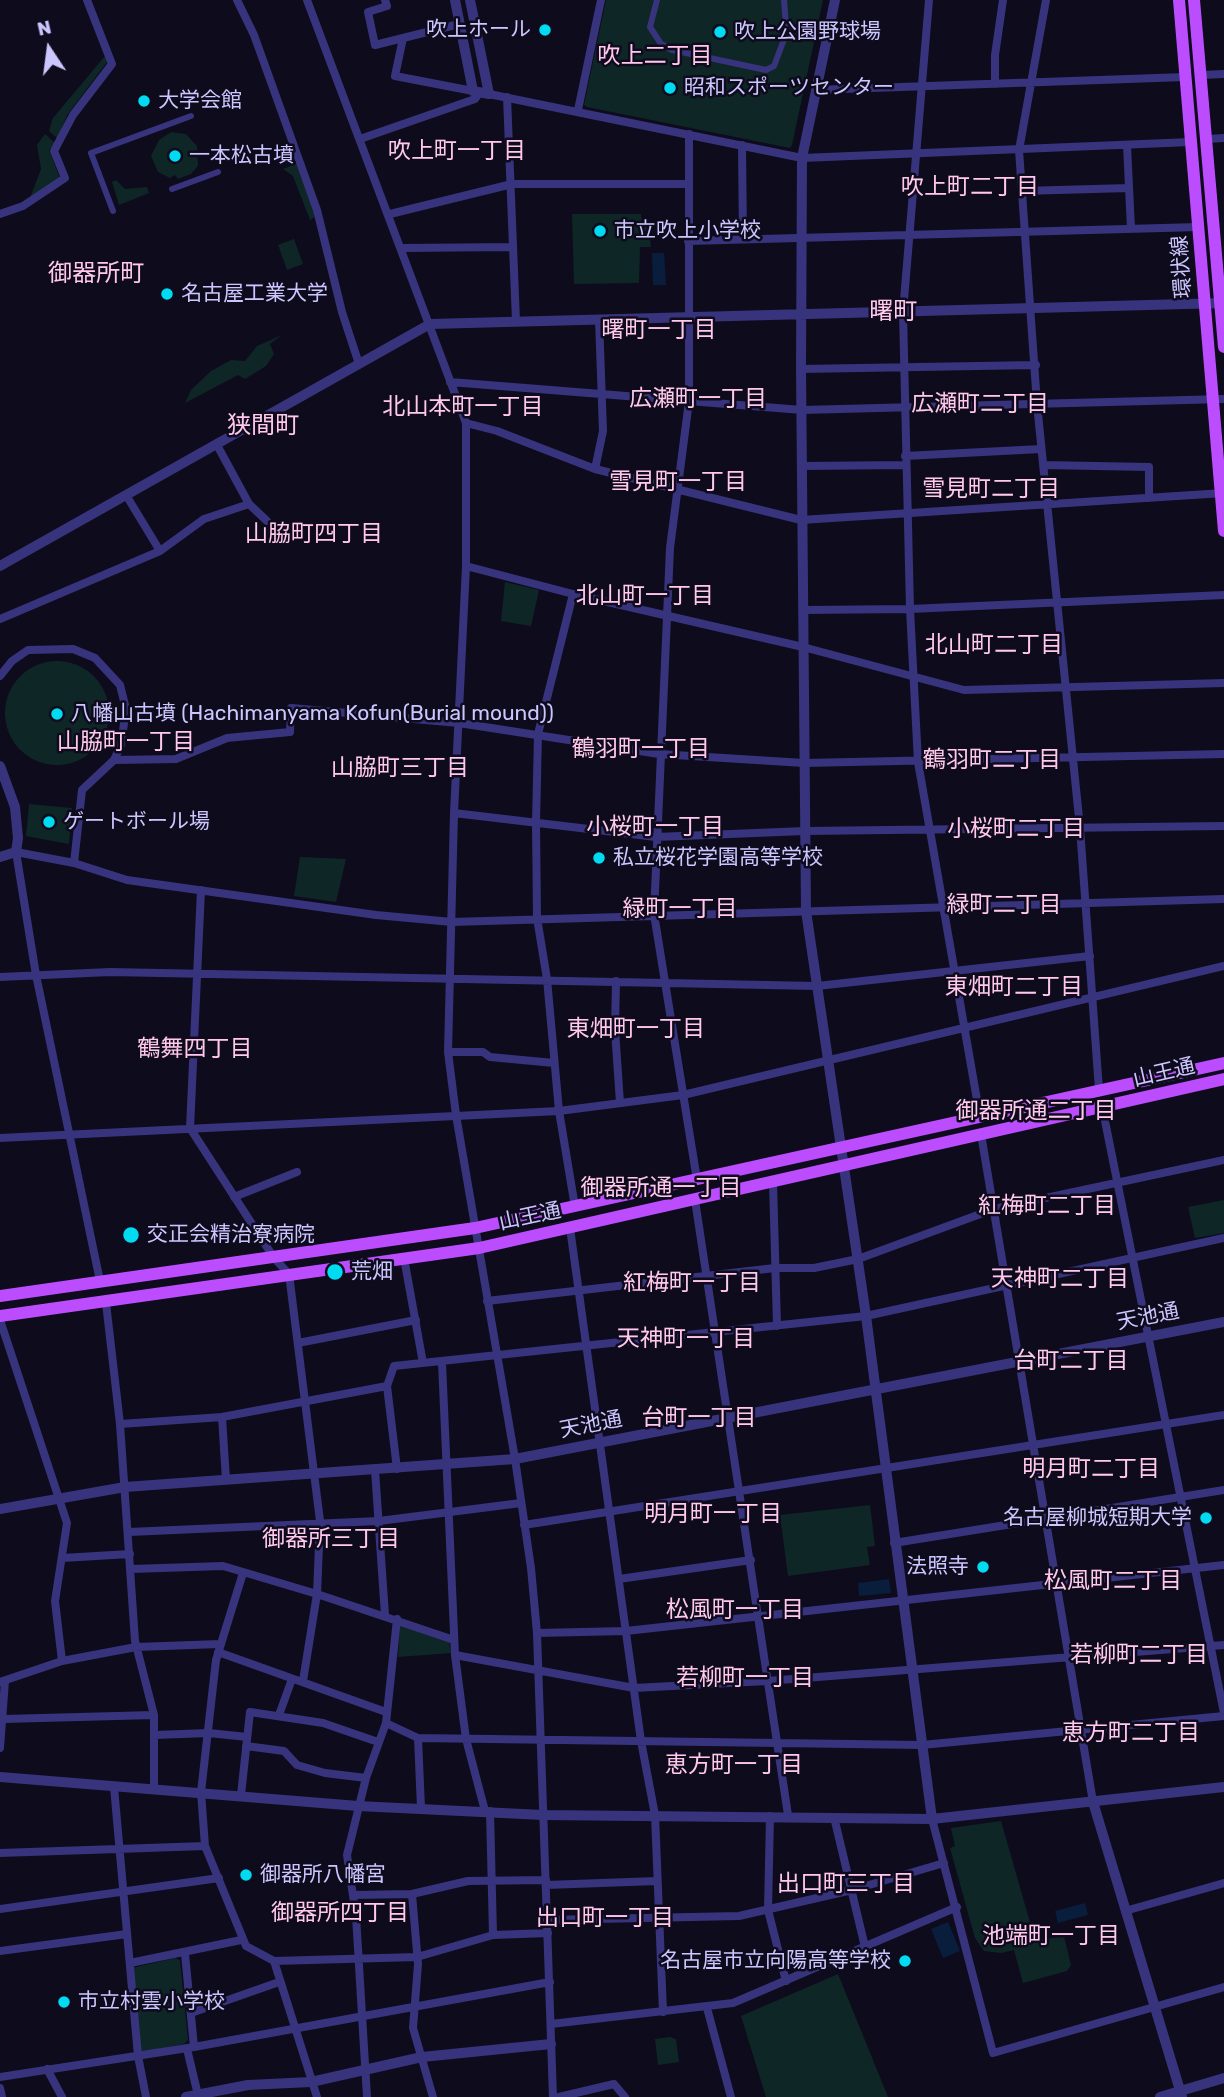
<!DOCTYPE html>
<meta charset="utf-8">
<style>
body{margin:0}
#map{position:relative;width:1224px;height:2097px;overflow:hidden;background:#0e0b1d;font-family:Rubik,sans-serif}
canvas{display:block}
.north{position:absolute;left:14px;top:14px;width:70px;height:70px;-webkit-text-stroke:5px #0e0b1d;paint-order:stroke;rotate:347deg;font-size:19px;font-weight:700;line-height:28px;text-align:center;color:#ccc6ff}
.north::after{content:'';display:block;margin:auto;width:24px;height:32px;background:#ccc6ff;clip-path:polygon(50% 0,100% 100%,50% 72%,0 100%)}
</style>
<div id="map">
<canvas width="1224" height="2097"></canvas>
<div class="north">N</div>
</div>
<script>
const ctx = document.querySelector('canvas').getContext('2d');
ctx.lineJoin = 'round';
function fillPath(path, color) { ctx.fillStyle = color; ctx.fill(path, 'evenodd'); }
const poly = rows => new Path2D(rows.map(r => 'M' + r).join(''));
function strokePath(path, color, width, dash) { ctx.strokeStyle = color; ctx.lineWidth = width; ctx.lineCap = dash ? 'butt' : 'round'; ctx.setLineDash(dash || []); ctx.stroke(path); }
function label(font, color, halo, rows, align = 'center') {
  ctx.font = font + ' Rubik,"Noto Sans JP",sans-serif'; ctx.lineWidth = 5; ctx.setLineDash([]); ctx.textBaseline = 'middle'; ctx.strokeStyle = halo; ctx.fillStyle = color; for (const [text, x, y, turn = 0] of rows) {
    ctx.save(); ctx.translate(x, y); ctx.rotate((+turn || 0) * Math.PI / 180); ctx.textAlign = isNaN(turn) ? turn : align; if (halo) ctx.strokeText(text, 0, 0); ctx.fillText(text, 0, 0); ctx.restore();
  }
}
fillPath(poly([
 [606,0,823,0,792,145,790,148,587,107,584,105],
 [105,56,107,62,67,115,58,139,49,131,53,118],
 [171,132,186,134,197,146,198,166,191,174,178,179,175,175,170,178,158,172,151,156,159,140],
 [45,134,55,143,49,150,60,179,30,198,41,169,37,145],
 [296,164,315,212,316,216,310,220,293,176,283,169],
 [116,180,125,189,147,187,149,193,119,205,112,182],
 [572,214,641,214,642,225,649,226,651,247,640,247,639,283,574,284],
 [294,239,303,264,287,270,278,245],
 [282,335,270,344,274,354,266,366,245,379,238,375,185,403,191,390,211,371,231,360,245,361,257,346],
 [505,582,539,590,531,626,501,621],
 '5 713a52 52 0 1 1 104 0a52 52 0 1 1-104 0Z',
 [29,804,72,808,69,844,26,836],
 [300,857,346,859,336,902,294,896],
 [1224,1200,1224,1233,1195,1238,1188,1207],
 [870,1505,875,1546,867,1547,870,1565,788,1576,780,1515],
 [400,1626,449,1642,451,1653,398,1657],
 [1001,1821,1035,1940,1064,1936,1071,1965,1067,1971,1023,1983,1014,1950,1001,1953,984,1951,975,1938,950,1848,955,1846,951,1828],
 [175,1958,180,1960,188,2040,184,2044,143,2052,139,2048,132,1968],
 [838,1974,888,2097,766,2097,741,2016],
 [670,2037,676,2039,679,2062,658,2065,655,2039]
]), '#0e2726');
fillPath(poly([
 [664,253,666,285,653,285,652,253],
 [889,1579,891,1593,859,1596,858,1583],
 [1085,1903,1088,1915,1058,1923,1055,1911],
 [948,1922,960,1951,943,1958,931,1929]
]), '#091d3d');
strokePath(poly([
 [657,0,650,27,661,44,672,50,766,70,774,66,783,42,786,26,784,0],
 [172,189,218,172],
 [113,211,91,153,191,116]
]), '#37347d', 6);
strokePath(poly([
 [237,0,254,35,317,210,342,312,359,364],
 [307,0,466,423,466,566,454,813,448,1052,456,1115,515,1459,531,1568,537,1633,553,2097],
 [385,0,387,6,368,12,375,45,403,38,395,76,473,91],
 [929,0,903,312,910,609,918,762,980,1117],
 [1046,0,1019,150,1037,404,1080,828,1099,1090],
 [403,38,459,24],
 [1201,75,1224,74],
 [995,84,995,55,1003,0],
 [815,90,1185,77],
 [489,94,802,158,1191,142],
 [507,97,516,321],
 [578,110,601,0],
 [689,134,689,401,670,548,654,914,697,1180],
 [360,139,475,99,480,92],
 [1207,139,1224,138],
 [742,145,743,239],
 [1127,145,1131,229],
 [1022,191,1129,188],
 [0,214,23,206,65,178,54,151,73,115,112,64,87,0],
 [390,214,512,184,688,184],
 [688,241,1199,227],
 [402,248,513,247],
 [801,369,1036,365],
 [450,382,802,410,1224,399],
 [466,423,497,431,595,469,801,520,1224,493],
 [217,445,249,504,267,521],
 [905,456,1041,449],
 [1043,465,1149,467,1149,498],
 [803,466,905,465],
 [595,469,603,431,599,319],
 [126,495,160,551],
 [466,566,573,594,803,647,964,690,1224,683],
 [573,594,538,734,536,823,537,918,547,979,559,1111,575,1207],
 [803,610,910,609,1224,595],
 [0,619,160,551,204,519,249,504],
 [0,676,12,661,28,650,73,649,95,658,120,685,126,709,121,745,114,760,82,790,74,863],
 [114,760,176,759,227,738,290,732,291,708,459,723,659,754,804,763,1224,754],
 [454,813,656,837,805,831,1224,826],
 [201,890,190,1128,274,1258,289,1274,320,1521,317,1594,303,1681],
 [0,977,110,972,817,986,1090,956],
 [616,981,615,1030,620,1103],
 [448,1052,483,1052,490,1057,554,1063],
 [1102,1106,1224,1713],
 [981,1134,1093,1802],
 [0,1138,559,1111,683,1095,1224,966],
 [773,1182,777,1326],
 [234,1197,297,1172],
 [695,1200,788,1815],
 [570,1228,641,1741,655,1815,663,2012],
 [404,1258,423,1363],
 [100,1281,36,975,16,852,74,863,127,880,376,915,452,922,1224,899],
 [487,1301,775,1268,814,1268,858,1259,994,1209,1224,1160],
 [106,1303,120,1424,135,1641,154,1715,154,1788],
 [0,1320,67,1523,55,1601,62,1661],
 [298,1343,416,1320],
 [442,1363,455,1655,466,1739,485,1811],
 [222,1417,226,1480],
 [120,1424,222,1417,387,1386],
 [397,1469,387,1386,394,1366,866,1316,1224,1238],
 [375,1470,385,1615],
 [524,1525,1224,1415],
 [129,1532,379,1521,521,1503],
 [894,1543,1224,1490],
 [62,1558,130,1554],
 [131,1569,223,1566,317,1594,454,1640],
 [243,1573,216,1660,201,1792,205,1846,246,1946,274,1961,417,1957,493,1935,548,1933],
 [619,1579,751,1560],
 [537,1633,626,1631,1224,1565],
 [218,1652,386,1712],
 [455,1655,634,1688,767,1681,1224,1645],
 [0,1682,62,1661,136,1647,220,1644],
 [279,1715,292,1679],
 [4,1719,154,1715],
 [386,1723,418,1738,922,1745,1224,1716],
 [155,1735,209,1733,247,1737],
 [418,1738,421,1808],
 [246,1746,284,1751,297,1765,325,1773,366,1778],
 [0,1748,5,1681],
 [114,1787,138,2056,146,2097],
 [241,1795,250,1712,323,1723,378,1742],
 [490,1811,493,1935],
 [770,1816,768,1910,786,1981],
 [834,1817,865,1947],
 [932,1819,993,2053,1224,1987],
 [0,1853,205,1846],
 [546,1885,657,1881],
 [412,1894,418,1964,413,2028,433,2097],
 [354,1895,412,1894,468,1881,546,1880],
 [0,1909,219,1878],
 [1125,1911,1224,1883],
 [547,1920,739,1916,852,1890,944,1863],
 [0,1951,127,1934],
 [185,1954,194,2047],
 [274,1961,317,2097],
 [130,1963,241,1940],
 [707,2008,731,2097],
 [191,2013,279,1982],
 [551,2024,733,2003,957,1907],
 [187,2049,198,2095],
 [47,2069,62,2097],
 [0,2077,194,2047,550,1982],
 [0,2088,2,2097],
 [367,2097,356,1916,347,1855,366,1778,386,1723,397,1619],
 [559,2097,614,2084,625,2097]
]), '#37347d', 8);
strokePath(poly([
 [455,0,473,91,489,94,470,0],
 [835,0,802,158,801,369,806,911,866,1316,932,1819],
 [0,566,430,324,1224,303],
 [0,766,15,807,18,838,16,852,0,857],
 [0,1509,125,1487,515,1459,1224,1322],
 [0,1777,358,1806,543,1815,932,1819,1224,1787],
 [1093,1802,1182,2097],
 [186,2097,248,2085,311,2082,422,2057,551,2044],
 [1160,2097,1224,2078]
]), '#37347d', 10);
strokePath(poly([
 [1179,0,1224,531],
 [1194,0,1224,347],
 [0,1296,475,1228,1224,1063],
 [0,1316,479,1248,1224,1079]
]), '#bb4dff', 12);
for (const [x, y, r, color] of [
 [545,30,7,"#00dbf1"],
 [720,32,7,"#00dbf1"],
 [670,88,7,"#00dbf1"],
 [144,101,7,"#00dbf1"],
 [175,156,7,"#00dbf1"],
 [600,231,7,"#00dbf1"],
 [167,294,7,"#00dbf1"],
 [57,714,7,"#00dbf1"],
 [49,822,7,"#00dbf1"],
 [599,858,7,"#00dbf1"],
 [131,1235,9,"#00dbf1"],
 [335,1272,9,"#00dbf1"],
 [1206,1518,7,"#00dbf1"],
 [983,1567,7,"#00dbf1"],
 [246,1875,7,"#00dbf1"],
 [905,1961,7,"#00dbf1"],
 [64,2002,7,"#00dbf1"]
]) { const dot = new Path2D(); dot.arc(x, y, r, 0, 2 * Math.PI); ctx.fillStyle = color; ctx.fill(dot); strokePath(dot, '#0e0b1d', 2.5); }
label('21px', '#ccc6ff', '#0e0b1d', [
 ["吹上ホール",531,30,"right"],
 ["吹上公園野球場",734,32],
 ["昭和スポーツセンター",684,88],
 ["大学会館",158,101],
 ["一本松古墳",189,156],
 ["市立吹上小学校",614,231],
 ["名古屋工業大学",181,294],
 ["八幡山古墳 (Hachimanyama Kofun(Burial mound))",71,714],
 ["ゲートボール場",63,822],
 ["私立桜花学園高等学校",613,858],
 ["交正会精治寮病院",147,1235],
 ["荒畑",351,1272],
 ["名古屋柳城短期大学",1192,1518,"right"],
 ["法照寺",969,1567,"right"],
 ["御器所八幡宮",260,1875],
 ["名古屋市立向陽高等学校",891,1961,"right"],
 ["市立村雲小学校",78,2002]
], 'left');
label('21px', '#ccc6ff', '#0e0b1d', [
 ["環状線",1182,267,-94],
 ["山王通",1164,1073,-13],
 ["山王通",530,1217,-12],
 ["天池通",1148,1317,-11],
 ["天池通",591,1425,-11]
]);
label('23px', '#ffc8ec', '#0e0b1d', [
 ["吹上二丁目",655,56],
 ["吹上町一丁目",457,151],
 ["吹上町二丁目",970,187],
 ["曙町一丁目",659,330],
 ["広瀬町一丁目",698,399],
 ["広瀬町二丁目",980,404],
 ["北山本町一丁目",463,407],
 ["雪見町一丁目",678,482],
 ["雪見町二丁目",991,489],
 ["山脇町四丁目",314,534],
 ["北山町一丁目",645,596],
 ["北山町二丁目",994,645],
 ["山脇町一丁目",126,742],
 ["鶴羽町一丁目",641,749],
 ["鶴羽町二丁目",992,760],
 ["山脇町三丁目",400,768],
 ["小桜町一丁目",655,827],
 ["小桜町二丁目",1016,829],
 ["緑町二丁目",1004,905],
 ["緑町一丁目",680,909],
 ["東畑町二丁目",1014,987],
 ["東畑町一丁目",636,1029],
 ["鶴舞四丁目",195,1049],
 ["御器所通二丁目",1036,1111],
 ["御器所通一丁目",661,1188],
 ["紅梅町二丁目",1047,1206],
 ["天神町二丁目",1060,1279],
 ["紅梅町一丁目",692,1283],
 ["天神町一丁目",686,1339],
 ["台町二丁目",1071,1361],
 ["台町一丁目",699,1418],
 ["明月町二丁目",1091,1469],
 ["明月町一丁目",713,1514],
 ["御器所三丁目",331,1539],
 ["松風町二丁目",1113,1581],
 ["松風町一丁目",735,1610],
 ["若柳町二丁目",1139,1655],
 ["若柳町一丁目",745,1678],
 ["恵方町二丁目",1131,1733],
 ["恵方町一丁目",734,1765],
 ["出口町三丁目",846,1884],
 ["御器所四丁目",340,1913],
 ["出口町一丁目",605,1918],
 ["池端町一丁目",1051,1936]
]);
label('24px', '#ffc8ec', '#0e0b1d', [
 ["御器所町",96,274],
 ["曙町",893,312],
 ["狭間町",263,426]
]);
</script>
